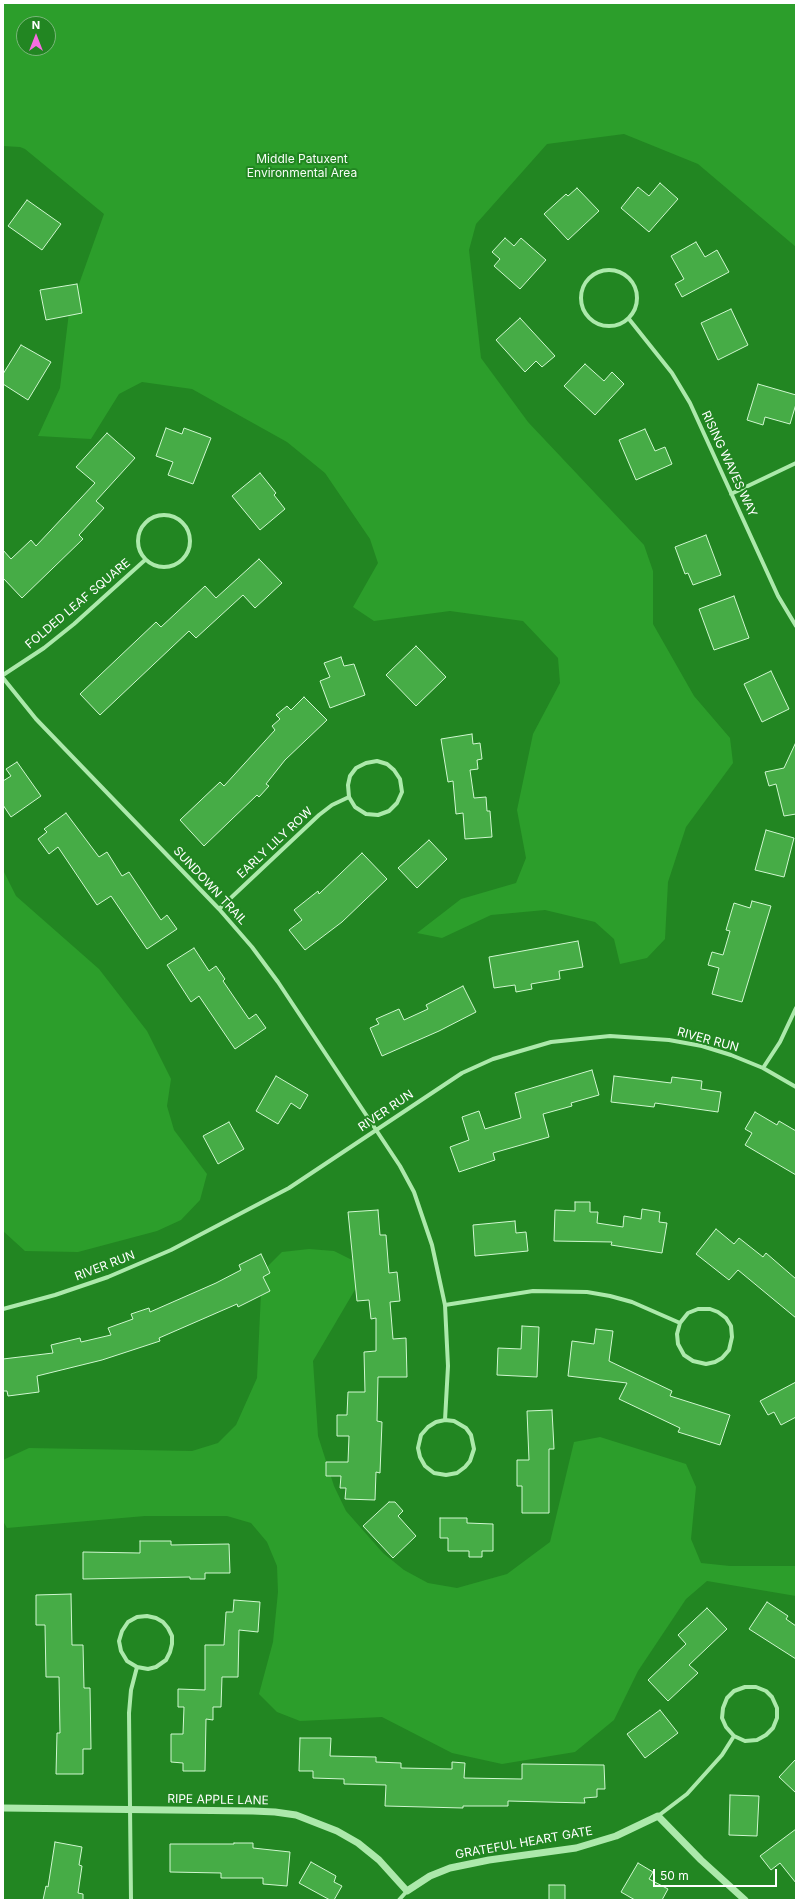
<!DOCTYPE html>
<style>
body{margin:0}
#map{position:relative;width:799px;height:1903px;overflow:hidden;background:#228622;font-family:Inter,sans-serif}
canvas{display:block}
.frame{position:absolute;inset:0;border:4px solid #fff;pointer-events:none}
.north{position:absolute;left:16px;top:16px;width:40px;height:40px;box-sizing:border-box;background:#228622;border:1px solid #7ab67a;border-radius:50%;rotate:0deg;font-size:11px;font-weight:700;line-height:16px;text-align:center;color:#fff}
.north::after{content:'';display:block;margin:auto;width:14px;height:18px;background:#f66de0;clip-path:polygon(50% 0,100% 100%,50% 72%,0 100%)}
.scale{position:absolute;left:653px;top:1869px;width:124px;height:18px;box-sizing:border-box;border:2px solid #fff;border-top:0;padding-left:5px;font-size:12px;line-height:14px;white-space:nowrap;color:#fff;-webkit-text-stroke:3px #228622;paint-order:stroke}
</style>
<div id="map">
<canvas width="799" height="1903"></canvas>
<div class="frame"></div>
<div class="north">N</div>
<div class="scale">50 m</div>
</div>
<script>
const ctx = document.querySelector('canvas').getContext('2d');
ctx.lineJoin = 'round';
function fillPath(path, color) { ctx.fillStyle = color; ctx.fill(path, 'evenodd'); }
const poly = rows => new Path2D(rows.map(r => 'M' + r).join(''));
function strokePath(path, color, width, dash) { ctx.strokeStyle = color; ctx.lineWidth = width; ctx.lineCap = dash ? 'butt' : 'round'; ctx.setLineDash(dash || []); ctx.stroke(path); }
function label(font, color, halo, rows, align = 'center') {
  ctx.font = font + ' Inter,sans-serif'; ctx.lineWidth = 4; ctx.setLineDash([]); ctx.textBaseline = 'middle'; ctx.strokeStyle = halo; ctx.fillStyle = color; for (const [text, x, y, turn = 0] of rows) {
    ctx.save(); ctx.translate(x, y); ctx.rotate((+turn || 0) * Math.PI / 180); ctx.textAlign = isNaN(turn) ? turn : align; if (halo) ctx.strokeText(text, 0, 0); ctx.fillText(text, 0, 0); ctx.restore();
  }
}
fillPath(poly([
 [3,3,796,3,796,247,698,164,624,134,547,144,476,224,469,250,481,358,528,422,644,545,653,571,653,624,694,696,730,738,733,763,686,827,668,882,665,939,647,958,620,964,614,939,595,922,545,910,491,915,442,938,417,933,461,899,516,883,526,858,517,810,533,734,560,683,558,658,523,621,450,611,374,621,353,607,378,563,370,539,325,473,287,442,192,389,142,382,119,394,91,439,38,436,60,388,69,312,104,214,25,149,20,147,3,146],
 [24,24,48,24,48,48,24,48],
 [3,870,16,896,99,969,147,1031,171,1079,167,1106,174,1130,207,1174,200,1200,181,1220,157,1231,78,1252,25,1251,3,1231],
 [309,1249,334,1251,358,1263,356,1288,313,1361,318,1436,334,1486,346,1511,383,1553,404,1570,428,1583,457,1588,507,1574,550,1542,574,1442,600,1437,686,1464,696,1487,691,1539,701,1563,730,1566,796,1566,796,1596,707,1581,686,1599,638,1671,614,1720,575,1752,502,1764,452,1753,382,1717,300,1721,277,1712,259,1694,273,1642,278,1592,277,1566,267,1542,251,1523,227,1516,145,1516,7,1528,3,1521,3,1460,29,1448,192,1451,218,1443,236,1425,257,1378,262,1272,282,1252]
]), '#2c9e2b');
const building = poly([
 [660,183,678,199,649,232,621,208,638,187,649,196,660,183],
 [577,188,599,211,568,240,544,214,566,194,568,196,577,188],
 [27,200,61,224,42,250,8,226,27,200],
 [505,238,514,246,521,238,546,260,520,289,494,266,500,259,492,252,505,238],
 [696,242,705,257,717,250,729,272,682,297,675,284,684,279,671,256,696,242],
 [77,284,82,313,46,320,40,290,77,284],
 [731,309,748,345,718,360,701,323,731,309],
 [520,318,555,356,542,367,536,361,525,372,496,340,520,318],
 [21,345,51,362,28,400,3,384,3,374,21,345],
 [585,364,604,381,612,372,624,384,595,415,564,386,585,364],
 [758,384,796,395,796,404,790,424,765,417,763,425,747,420,758,384],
 [166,428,182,434,184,428,211,438,193,484,168,475,173,462,156,456,166,428],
 [645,429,655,451,665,447,672,464,636,480,619,440,645,429],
 [107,433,135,458,96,501,104,508,79,535,83,539,22,598,3,578,3,550,11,559,31,540,36,546,95,483,76,467,107,433],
 [260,473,276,493,274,495,285,509,260,530,232,496,260,473],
 [706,535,721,575,693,585,688,573,685,574,675,547,706,535],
 [259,559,282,583,255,608,243,595,196,638,189,631,100,715,80,694,156,622,161,627,205,586,216,598,259,559],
 [734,596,749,638,714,650,699,609,734,596],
 [416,646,446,677,416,706,386,675,416,646],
 [341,657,344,666,354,664,365,695,330,708,320,681,330,677,324,663,341,657],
 [771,671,789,709,762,722,744,684,771,671],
 [304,697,327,720,285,760,266,784,269,786,259,797,257,795,204,846,180,820,220,782,224,786,275,730,272,726,280,719,276,715,287,706,291,710,304,697],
 [472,734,473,744,480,743,482,759,477,760,478,769,470,770,474,798,486,797,487,811,490,811,492,837,465,839,463,813,456,814,453,781,448,782,441,739,472,734],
 [796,742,796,814,784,816,776,784,769,786,765,772,784,768,796,742],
 [17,762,41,796,11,817,3,805,3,781,11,776,6,769,17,762],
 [66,813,99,857,107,852,122,876,129,872,161,920,167,915,177,929,147,949,111,896,97,905,58,847,49,854,38,839,47,832,44,829,66,813],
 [766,830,794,838,784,877,755,870,766,830],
 [429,840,447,859,417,888,398,868,429,840],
 [362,853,387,879,342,922,305,950,289,930,302,920,294,910,318,891,319,894,362,853],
 [752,901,771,906,742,1002,712,994,719,968,708,965,712,952,723,955,730,931,726,930,734,903,750,908,752,901],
 [578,941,583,967,559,971,560,979,531,984,532,989,516,992,515,985,494,988,489,957,578,941],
 [194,948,209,971,216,966,225,979,223,981,249,1019,256,1014,266,1028,235,1049,199,996,191,1002,167,965,194,948],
 [463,986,476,1012,439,1031,382,1056,370,1028,379,1024,376,1019,399,1009,404,1020,428,1009,426,1005,463,986],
 [592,1070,599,1095,571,1103,572,1106,543,1114,549,1137,493,1153,495,1160,459,1172,450,1147,469,1140,462,1117,479,1111,485,1129,521,1118,515,1093,592,1070],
 [276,1076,308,1095,300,1109,291,1103,278,1124,256,1111,276,1076],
 [614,1076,671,1083,672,1077,702,1081,701,1089,721,1092,718,1112,655,1103,654,1107,611,1102,614,1076],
 [755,1112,777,1125,779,1121,796,1131,796,1175,745,1145,752,1133,745,1129,755,1112],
 [229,1122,244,1149,218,1164,203,1136,229,1122],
 [575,1202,590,1202,590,1212,598,1212,597,1223,623,1227,624,1216,641,1219,642,1209,660,1212,659,1222,667,1223,662,1253,611,1245,612,1242,554,1241,555,1210,575,1211,575,1202],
 [378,1210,380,1235,386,1235,389,1273,397,1272,400,1301,390,1302,393,1339,406,1338,407,1377,378,1377,377,1421,382,1422,380,1473,376,1472,375,1500,345,1499,346,1488,340,1488,341,1476,326,1476,326,1462,348,1462,349,1436,337,1436,337,1415,347,1415,348,1392,365,1392,364,1352,376,1351,376,1318,371,1319,369,1300,357,1301,348,1212,378,1210],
 [515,1221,516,1233,526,1232,528,1251,475,1256,473,1225,515,1221],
 [716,1229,734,1244,739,1238,763,1257,766,1253,796,1279,796,1318,738,1270,729,1280,696,1254,716,1229],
 [261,1254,270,1273,263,1277,270,1291,238,1307,237,1304,159,1338,160,1341,102,1360,37,1376,39,1392,8,1396,7,1391,3,1391,3,1359,53,1353,51,1345,80,1338,81,1342,111,1335,108,1328,133,1319,131,1314,149,1308,150,1312,216,1283,241,1270,239,1265,261,1254],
 [522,1326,539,1327,537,1377,497,1375,498,1348,521,1349,522,1326],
 [596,1329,613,1331,609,1361,672,1391,670,1396,730,1415,720,1445,678,1432,680,1428,619,1399,627,1383,568,1376,572,1341,594,1344,596,1329],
 [796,1382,796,1417,781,1425,774,1412,768,1415,760,1401,796,1382],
 [552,1410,554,1449,549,1449,549,1513,522,1513,522,1486,517,1486,517,1460,529,1460,527,1411,552,1410],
 [389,1502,395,1502,403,1511,398,1516,416,1536,393,1558,363,1526,389,1502],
 [440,1518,467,1518,467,1523,493,1524,493,1551,482,1551,482,1557,469,1557,469,1551,448,1551,448,1538,440,1538,440,1518],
 [140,1541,171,1541,171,1545,229,1544,230,1573,205,1573,205,1579,190,1579,190,1577,83,1579,83,1552,140,1553,140,1541],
 [71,1594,72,1645,83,1645,84,1688,90,1688,91,1749,83,1749,83,1774,56,1774,57,1733,60,1733,59,1677,46,1677,45,1625,36,1625,36,1595,71,1594],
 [234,1600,260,1602,258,1632,239,1630,238,1677,222,1677,221,1707,213,1707,213,1720,206,1719,205,1771,183,1771,183,1763,171,1762,171,1734,183,1734,184,1707,178,1707,178,1689,205,1690,205,1645,224,1645,226,1612,233,1612,234,1600],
 [767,1602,788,1616,786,1619,796,1626,796,1659,749,1629,767,1602],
 [707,1608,727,1629,689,1665,698,1673,668,1701,648,1680,686,1644,678,1635,707,1608],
 [660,1710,678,1733,645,1758,627,1734,660,1710],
 [300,1738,331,1738,330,1756,376,1757,376,1762,401,1763,401,1768,452,1769,452,1762,465,1763,464,1778,522,1779,522,1764,604,1765,605,1789,597,1789,597,1797,584,1798,585,1803,508,1801,508,1806,463,1806,463,1808,385,1806,386,1785,344,1784,344,1779,313,1778,313,1771,299,1771,300,1738],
 [796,1759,796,1793,779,1777,796,1759],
 [730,1795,759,1796,757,1836,729,1835,730,1795],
 [796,1829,796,1883,780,1863,771,1870,760,1856,796,1829],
 [55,1842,82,1847,79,1865,82,1866,78,1893,83,1894,83,1900,43,1900,46,1886,48,1887,55,1842],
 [234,1843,253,1843,253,1848,290,1852,287,1886,263,1884,263,1878,221,1878,221,1873,170,1872,170,1844,234,1844,234,1843],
 [311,1862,336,1876,334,1882,342,1886,334,1900,330,1900,299,1883,311,1862],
 [638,1863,653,1872,649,1879,668,1889,662,1900,635,1900,621,1892,638,1863],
 [549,1885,565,1885,565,1900,549,1900,549,1885]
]);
fillPath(building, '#46ac46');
strokePath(building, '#d0f7d0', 1);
strokePath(poly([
 '581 298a28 28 0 1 1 56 0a28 28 0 1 1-56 0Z',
 [629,319,672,373,690,403,778,596,796,626],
 [731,494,796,463],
 '138 541a26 26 0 1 1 52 0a26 26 0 1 1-52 0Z',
 [3,675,44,648,74,624,145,560],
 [3,678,36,719,219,909,252,947,278,982,400,1166,414,1192,432,1245,445,1305,448,1366,445,1420,454,1421,466,1428,471,1435,474,1449,470,1461,465,1467,457,1473,446,1475,434,1473,425,1466,420,1457,418,1448,421,1435,428,1427,436,1422,445,1420],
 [219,909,319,815,332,805,349,797,348,785,350,776,356,768,366,763,377,761,387,764,394,770,400,779,402,792,397,803,389,811,378,815,366,814,355,807,349,797],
 [763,1068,780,1042,796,1008],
 [445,1305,533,1291,587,1292,610,1296,632,1302,680,1323,677,1334,678,1344,684,1355,693,1361,706,1364,715,1362,722,1358,729,1350,732,1337,731,1326,726,1318,718,1312,710,1309,698,1309,688,1313,680,1323],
 [3,1309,55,1295,108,1277,171,1250,289,1188,462,1073,493,1059,551,1042,610,1036,669,1040,702,1046,731,1055,763,1068,796,1087],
 [658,1816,687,1794,722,1755,734,1736,745,1741,757,1740,766,1735,773,1728,777,1718,777,1708,772,1697,766,1691,756,1687,745,1687,734,1691,727,1698,723,1708,722,1718,726,1727,734,1736],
 [131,1900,129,1713,131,1690,137,1667,148,1669,156,1667,166,1660,170,1652,172,1644,172,1636,168,1628,163,1622,156,1618,147,1616,137,1617,128,1622,122,1631,119,1641,121,1651,127,1661,137,1667],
 [399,1900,407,1891]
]), '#ace9ab', 4);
strokePath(poly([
 [3,1808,253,1811,275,1812,296,1815,337,1831,358,1843,379,1860,407,1891,430,1876,450,1868,489,1860,576,1848,616,1836,658,1816,701,1860,745,1900]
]), '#ace9ab', 7);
label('12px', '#f6fdf6', '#228622', [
 ["Middle Patuxent",302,159],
 ["Environmental Area",302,173]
]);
label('12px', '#fff', '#228622', [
 ["RISING WAVES WAY",729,464,65],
 ["FOLDED LEAF SQUARE",78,604,-40],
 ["EARLY LILY ROW",275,843,-43],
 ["SUNDOWN TRAIL",210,886,47],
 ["RIVER RUN",708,1040,15],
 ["RIVER RUN",386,1111,-34],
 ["RIVER RUN",105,1266,-21],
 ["RIPE APPLE LANE",218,1800,1],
 ["GRATEFUL HEART GATE",524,1843,-10]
]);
</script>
